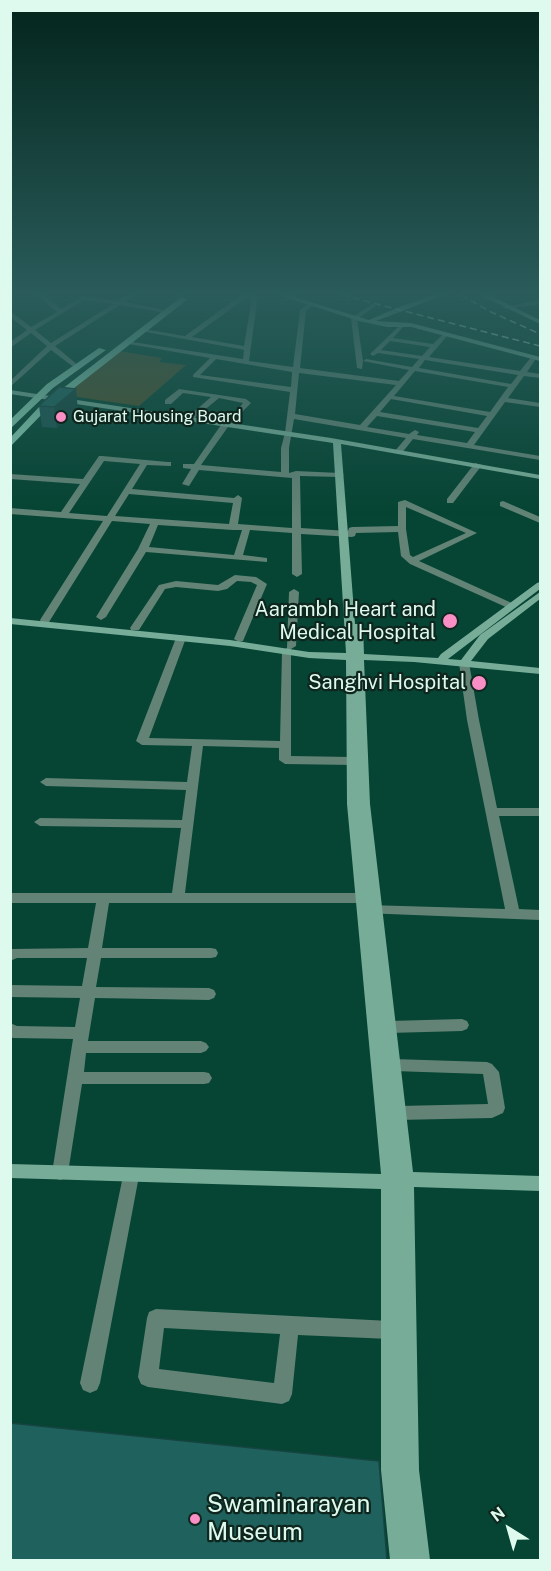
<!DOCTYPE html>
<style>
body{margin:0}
#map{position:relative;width:551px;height:1571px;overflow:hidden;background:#064433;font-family:"Public Sans",sans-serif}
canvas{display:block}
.frame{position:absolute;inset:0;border:12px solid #defaee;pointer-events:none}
.north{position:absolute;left:479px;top:1499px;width:60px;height:60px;-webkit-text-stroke:4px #0f261e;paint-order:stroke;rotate:323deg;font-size:16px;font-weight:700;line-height:24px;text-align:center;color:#defaee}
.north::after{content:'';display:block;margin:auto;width:21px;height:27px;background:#defaee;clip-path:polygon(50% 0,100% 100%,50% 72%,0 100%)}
</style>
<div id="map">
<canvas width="551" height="1571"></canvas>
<div class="frame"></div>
<div class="north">N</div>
</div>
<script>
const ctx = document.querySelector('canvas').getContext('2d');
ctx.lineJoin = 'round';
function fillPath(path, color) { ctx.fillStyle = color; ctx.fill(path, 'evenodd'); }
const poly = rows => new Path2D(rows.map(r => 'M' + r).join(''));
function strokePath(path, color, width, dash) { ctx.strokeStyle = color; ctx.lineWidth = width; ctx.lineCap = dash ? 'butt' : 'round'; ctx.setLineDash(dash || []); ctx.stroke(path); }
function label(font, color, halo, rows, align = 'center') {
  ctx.font = font + ' "Public Sans",sans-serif'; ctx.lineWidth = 4.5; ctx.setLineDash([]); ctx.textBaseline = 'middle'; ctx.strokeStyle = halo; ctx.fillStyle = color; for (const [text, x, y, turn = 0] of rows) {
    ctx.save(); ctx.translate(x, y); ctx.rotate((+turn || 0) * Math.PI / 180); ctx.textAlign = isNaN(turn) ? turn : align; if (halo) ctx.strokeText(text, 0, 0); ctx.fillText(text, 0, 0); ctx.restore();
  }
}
fillPath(poly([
 [119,351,162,358,159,362,186,365,139,406,64,395]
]), '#4f4f2a');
strokePath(poly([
 [178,299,183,295]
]), '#265f4f', 9, [9, 4.5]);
fillPath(poly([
 [36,295,43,295,61,309,83,296,118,301,126,295,134,295,125,302,164,310,161,312,120,305,55,346,79,366,79,368,75,368,51,350,10,387,10,381,47,346,31,333,10,348,10,342,27,330,10,317,10,311,31,327,57,312,36,295],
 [84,300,113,304,51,343,35,330,84,300],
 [241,295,258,295,249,361,293,367,300,310,309,303,312,305,306,311,300,368,399,381,409,370,363,361,362,369,357,368,351,318,374,303,376,306,357,319,363,361,366,359,412,367,419,359,378,353,373,356,370,354,402,323,405,325,393,338,433,344,444,333,448,333,448,335,429,357,520,371,532,356,536,356,537,357,527,372,540,374,540,378,524,376,508,398,540,403,540,407,505,402,474,445,540,456,540,460,413,439,401,454,398,454,394,452,406,438,294,419,289,448,289,473,296,471,340,473,344,475,340,477,300,476,301,528,348,531,349,528,352,527,398,526,398,502,405,500,477,533,419,561,514,604,514,608,508,608,410,564,401,556,398,532,356,533,355,536,352,537,301,534,302,574,297,577,292,574,292,533,250,530,243,555,267,558,267,562,146,552,106,617,101,620,96,617,138,549,150,524,112,521,49,622,41,622,40,620,103,521,10,514,10,508,61,512,80,484,10,479,10,474,83,479,99,456,102,456,168,462,171,462,171,466,147,465,132,489,234,498,238,495,242,498,238,524,292,528,292,478,199,470,189,486,182,484,191,469,183,468,183,464,194,464,223,422,226,422,230,424,201,465,281,472,281,448,285,433,290,392,193,377,193,375,210,358,123,343,126,341,243,359,244,350,240,349,140,331,143,329,185,336,241,295],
 [252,297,244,346,192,337,246,298,252,297],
 [390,341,430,347,422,356,381,350,390,341],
 [216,359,292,372,291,387,200,375,216,359],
 [425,360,518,375,511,384,419,368,425,360],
 [415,371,508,387,490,412,394,396,415,371],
 [299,373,396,385,360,425,295,414,299,373],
 [391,399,487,416,478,428,380,412,391,399],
 [377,416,475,432,467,443,417,435,419,432,415,430,409,434,367,427,377,416],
 [104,461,140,464,107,516,69,513,104,461],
 [129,494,233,503,229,524,115,516,129,494],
 [406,507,466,533,413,557,410,555,406,529,406,507],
 [158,525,233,530,242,530,234,555,149,547,158,525],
 [540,300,540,304,505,309,502,307,540,300],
 [179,389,246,399,251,403,239,415,235,413,243,403,219,398,191,421,188,421,188,417,211,397,183,393,171,404,165,404,165,400,179,389],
 [475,463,482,465,453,503,447,503,447,499,475,463],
 [503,501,540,517,540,523,500,506,500,502,503,501],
 [235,575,256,577,267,584,243,641,239,642,234,639,257,585,251,582,237,581,227,589,218,591,176,587,165,589,139,630,131,630,130,628,159,585,176,581,218,585,235,575],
 [294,589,299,592,296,646,291,649,291,756,352,757,358,761,352,765,285,764,279,760,279,748,203,746,185,893,372,893,377,895,379,898,377,901,372,903,109,903,102,948,211,948,216,949,218,953,216,957,211,958,101,958,96,987,209,988,214,990,216,994,214,998,209,1000,95,998,88,1041,201,1041,206,1043,209,1047,206,1051,201,1053,86,1053,84,1072,204,1072,209,1073,212,1078,209,1083,204,1084,82,1084,68,1173,66,1178,60,1180,54,1178,52,1173,73,1039,13,1038,10,1037,10,1023,17,1026,75,1027,80,998,10,997,10,985,82,986,87,958,17,958,10,961,10,949,88,948,96,903,10,903,10,893,172,893,181,828,40,826,34,822,40,818,182,820,186,790,46,786,40,782,46,778,187,782,192,746,142,745,136,741,176,638,181,635,186,638,149,738,280,741,282,651,287,648,289,592,294,589],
 [464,660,469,663,479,720,497,808,540,808,540,816,499,816,519,909,540,910,540,920,363,913,361,910,363,907,368,905,505,909,467,720,459,663,464,660],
 [462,1019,467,1021,469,1025,467,1029,462,1031,389,1033,384,1031,382,1027,384,1023,389,1021,462,1019],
 [393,1059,487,1062,492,1064,499,1072,505,1108,503,1113,492,1118,398,1120,392,1118,390,1113,392,1108,398,1106,488,1104,483,1074,393,1071,388,1069,385,1065,388,1061,393,1059],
 [131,1169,137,1171,139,1176,100,1383,97,1390,90,1393,83,1390,80,1383,123,1176,125,1171,131,1169],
 [156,1309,390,1321,397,1323,399,1330,397,1337,390,1339,298,1335,292,1394,289,1401,282,1404,148,1387,141,1384,138,1377,147,1318,149,1312,156,1309],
 [164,1328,280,1334,274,1383,159,1369,164,1328]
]), '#628376');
fillPath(poly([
 [278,295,288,295,369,320,399,307,434,295,444,295,376,321,411,323,540,357,540,361,411,327,387,327,359,321,278,295],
 [480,295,489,295,540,320,540,324,480,295],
 [10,390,331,438,540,475,540,479,341,444,355,624,362,624,363,626,364,654,438,658,441,654,537,583,540,582,540,589,448,659,461,660,480,635,540,592,540,599,488,639,471,661,540,668,540,674,414,662,364,660,370,804,413,1172,540,1176,540,1191,414,1187,419,1470,430,1560,390,1560,381,1470,381,1189,10,1178,10,1164,381,1174,347,804,346,660,309,658,230,646,10,624,10,618,230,640,309,652,346,653,333,443,10,394,10,390]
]), '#77ac98');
fillPath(poly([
 [181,297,188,299,46,410,10,447,10,438,40,406,181,297],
 [99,348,106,350,53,388,10,429,10,420,47,384,99,348]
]), '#87ccb2');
strokePath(poly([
 [342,295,540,346],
 [461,295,491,312,540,334]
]), '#c6e6d9', 1.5, [7, 4]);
fillPath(poly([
 [59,387,78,410,57,428,42,427,39,406]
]), '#1b5350');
fillPath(poly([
 [76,389,78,410,57,428,54,407]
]), '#164441');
const building = poly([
 [59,387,76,389,54,407,39,406,59,387],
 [10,1423,379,1461,387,1560,10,1560,10,1423]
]);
fillPath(building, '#1f615d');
strokePath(building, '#164441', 1.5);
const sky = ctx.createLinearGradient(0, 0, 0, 515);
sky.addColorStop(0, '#03251c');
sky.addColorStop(0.57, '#2a5c5b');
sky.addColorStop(1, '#2a5c5b00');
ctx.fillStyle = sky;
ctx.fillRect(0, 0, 551, 515);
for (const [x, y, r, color] of [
 [61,417,6,"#fa8fc6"],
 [450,621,8,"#fa8fc6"],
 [479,683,8,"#fa8fc6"],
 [195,1519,6,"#fa8fc6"]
]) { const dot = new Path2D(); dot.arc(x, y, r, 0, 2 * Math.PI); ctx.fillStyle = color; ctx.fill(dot); strokePath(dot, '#0f261e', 2); }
label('16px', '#defaee', '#0f261e', [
 ["Gujarat Housing Board",73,417]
], 'left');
label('20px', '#defaee', '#0f261e', [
 ["Aarambh Heart and",436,610],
 ["Medical Hospital",436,633],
 ["Sanghvi Hospital",466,683]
], 'right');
label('24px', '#defaee', '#0f261e', [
 ["Swaminarayan",207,1505],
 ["Museum",207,1533]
], 'left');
</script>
